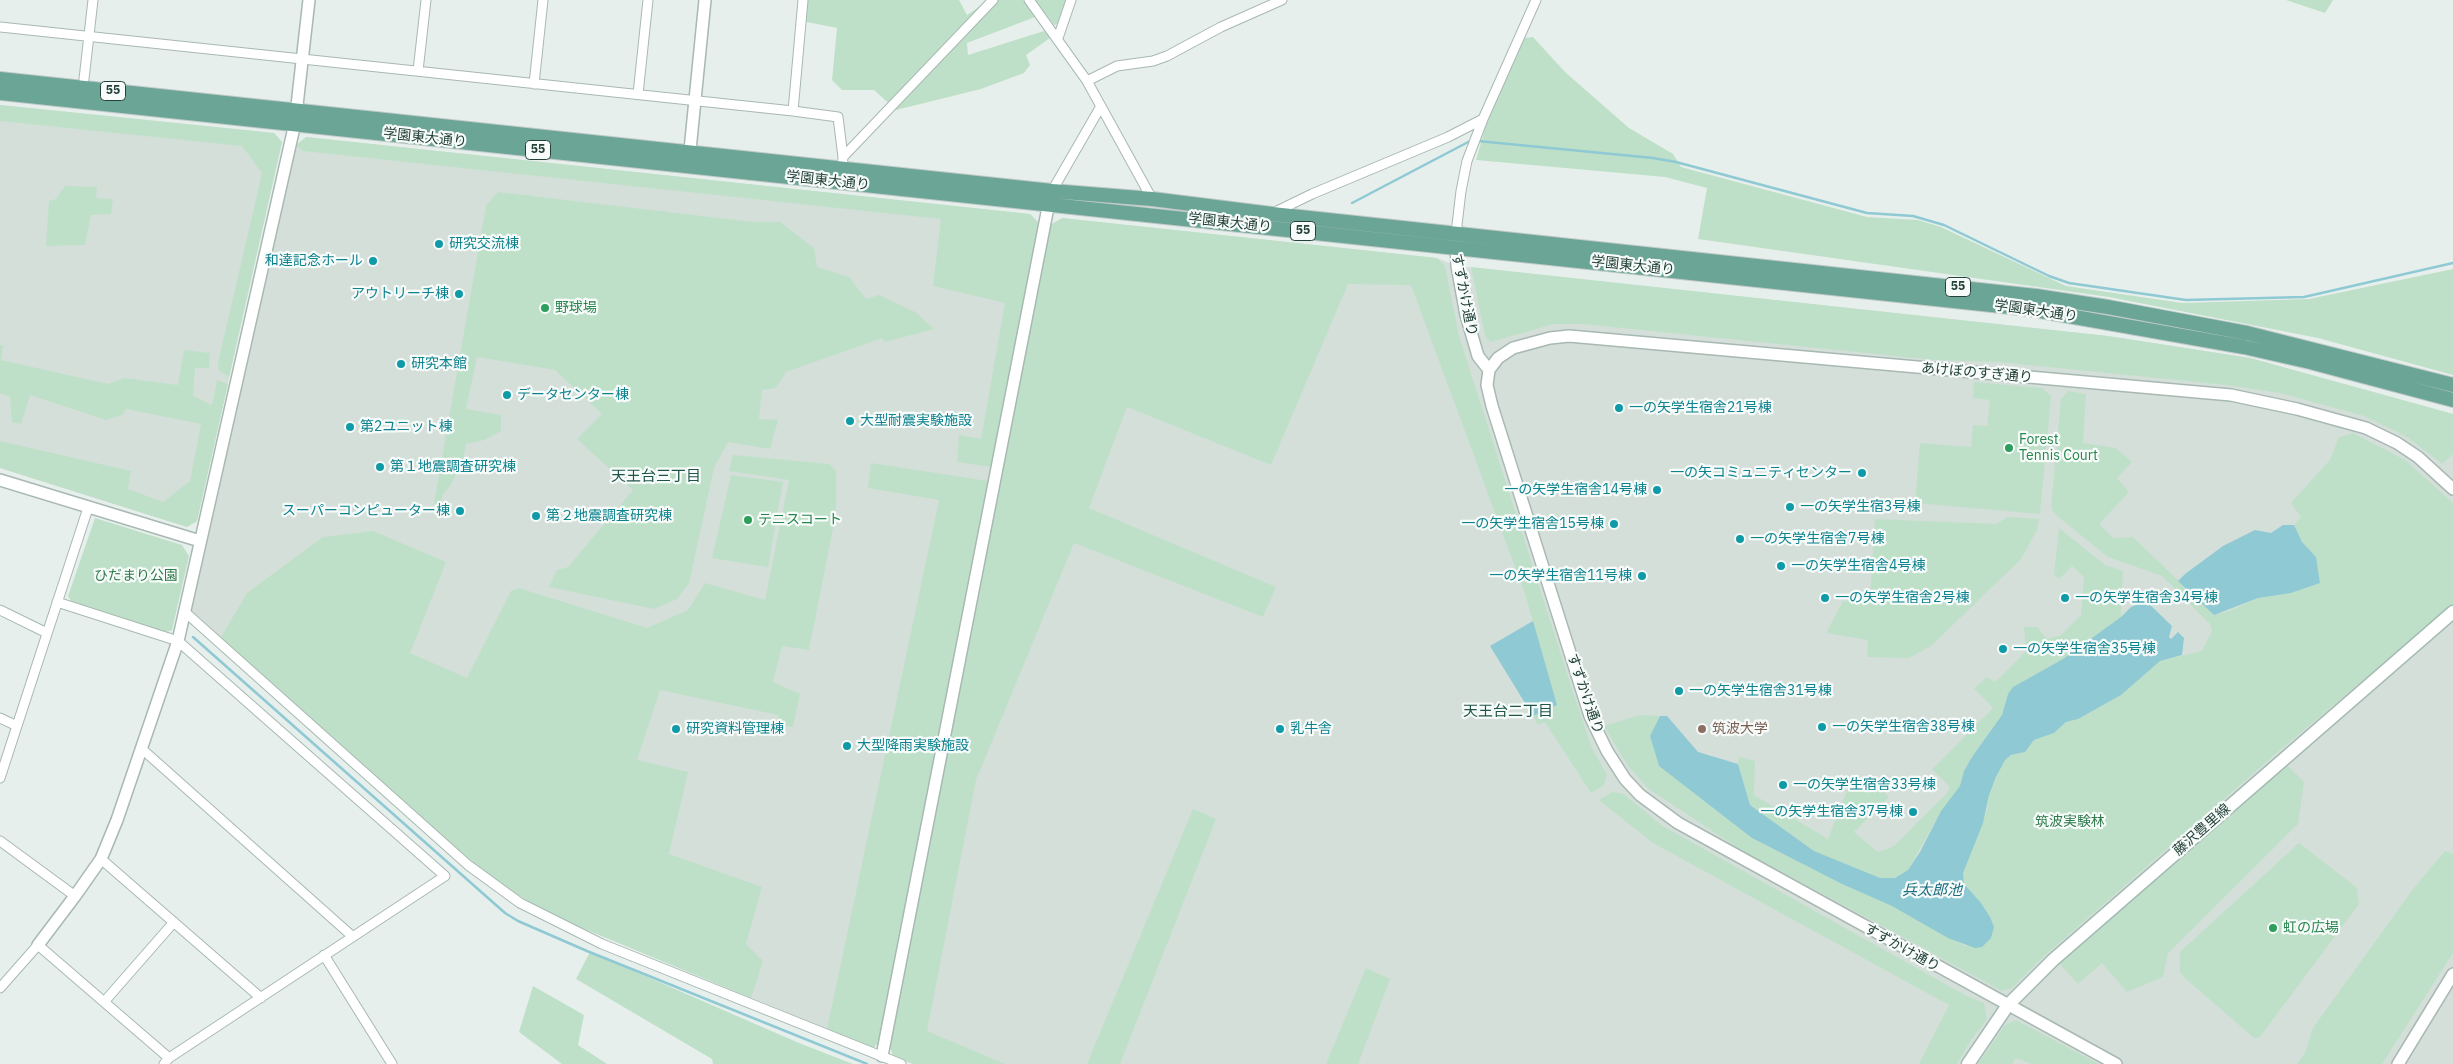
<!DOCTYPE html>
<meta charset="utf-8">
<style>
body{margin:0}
canvas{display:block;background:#e6efeb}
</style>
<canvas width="2453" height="1064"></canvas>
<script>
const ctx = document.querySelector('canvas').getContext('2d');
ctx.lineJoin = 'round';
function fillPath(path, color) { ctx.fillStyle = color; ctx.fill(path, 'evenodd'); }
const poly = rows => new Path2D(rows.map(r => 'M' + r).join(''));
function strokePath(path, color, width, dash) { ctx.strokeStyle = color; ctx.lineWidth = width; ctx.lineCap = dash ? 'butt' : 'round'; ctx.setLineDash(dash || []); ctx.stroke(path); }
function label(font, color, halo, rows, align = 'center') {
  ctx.font = font + ' "IBM Plex Sans","Noto Sans JP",sans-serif'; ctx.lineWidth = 4.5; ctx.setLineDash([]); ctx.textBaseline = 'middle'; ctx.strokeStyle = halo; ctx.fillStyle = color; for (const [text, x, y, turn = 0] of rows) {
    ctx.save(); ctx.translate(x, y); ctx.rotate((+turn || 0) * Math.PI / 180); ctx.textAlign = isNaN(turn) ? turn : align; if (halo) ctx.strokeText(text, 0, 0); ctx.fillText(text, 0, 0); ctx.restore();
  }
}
fillPath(poly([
 [0,105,274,133,282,142,197,521,187,527,0,468],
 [306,137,1030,214,1039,223,878,1043,873,1048,551,915,193,615,191,606,296,145],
 [1062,218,1437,258,1457,266,2108,336,2250,358,2453,414,2453,1064,913,1064,893,1056]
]), '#d4dfda');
fillPath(poly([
 [806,0,959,0,967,15,989,0,1023,0,1035,17,967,43,968,55,1044,31,1050,38,1026,55,1030,65,1024,73,981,89,896,110,874,90,842,90,832,80,837,28,802,21],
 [1035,0,1067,0,1060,23,1054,25],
 [2286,0,2333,0,2325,13],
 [1533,37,1565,72,1629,128,1673,154,1681,167,1867,217,1918,220,1941,227,2066,286,2182,303,2309,299,2453,269,2453,375,2318,338,2109,297,1698,239,1707,188,1665,177,1476,160,1489,115,1524,38],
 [0,105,274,133,282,142,229,377,219,371,218,363,262,173,242,146,0,121],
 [306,137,1030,214,1039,223,991,467,957,462,959,435,981,439,1005,303,933,286,941,219,303,151,296,145],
 [65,186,97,187,96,198,113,199,111,214,91,215,85,245,46,246,49,201,56,199],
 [498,192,753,222,780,222,814,248,817,267,849,277,866,299,879,295,915,312,934,329,885,342,882,338,786,372,776,388,762,390,759,419,778,420,770,449,728,442,714,468,689,583,677,599,654,609,549,587,557,570,568,567,633,490,577,439,602,414,555,370,477,357,466,409,501,415,501,431,484,440,466,444,463,460,450,486,443,494,440,506,434,504,486,206],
 [1062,218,1437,258,1445,266,1459,336,1575,698,1592,748,1607,775,1604,785,1591,793,1545,722,1538,725,1533,716,1557,705,1525,594,1411,285,1348,284,1271,465,1127,407,1089,508,1276,587,1263,617,1074,543,976,780,927,1031,1005,1064,913,1064,893,1056,889,1044,1050,225],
 [1471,267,2108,336,2250,358,2453,414,2453,454,2442,464,2407,437,2364,416,2280,393,2226,385,1999,362,1934,360,1583,324,1554,324,1491,342,1485,336],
 [0,345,3,345,1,360,108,384,124,378,178,385,184,350,210,353,209,368,195,368,193,396,212,405,217,380,228,384,197,521,187,527,0,468,0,441,131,471,128,489,163,502,190,481,201,424,126,409,122,415,106,420,30,395,21,424,12,422,10,397,0,393],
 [1974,382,2042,388,2051,396,2040,514,1915,503,1920,443,1971,447,1973,425,1987,426,1990,400,1973,398],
 [2068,391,2086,394,2083,443,2116,448,2132,462,2117,478,2129,492,2099,524,2113,538,2133,537,2214,615,2229,611,2258,598,2291,593,2320,583,2316,557,2302,542,2294,525,2301,517,2291,503,2330,460,2339,437,2353,433,2405,460,2453,503,2453,604,2273,756,2042,958,2012,988,2002,991,1738,848,1649,789,1628,766,1604,726,1640,715,1660,716,1650,736,1659,766,1752,838,1842,884,1892,906,1966,946,1990,917,1964,884,1963,873,1987,810,1989,795,2004,760,2011,755,2025,752,2034,740,2054,733,2066,722,2078,719,2121,695,2160,661,2202,651,2212,631,2210,624,2162,576,2108,557,2056,515,2051,507,2061,399],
 [733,455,829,464,836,471,836,513,809,650,782,646,773,682,800,694,793,727,779,725,778,715,660,690,637,760,688,772,669,854,762,887,746,944,763,961,751,998,551,915,492,879,220,639,247,593,323,537,373,531,446,562,410,653,467,678,511,591,519,588,647,628,688,610,705,583,765,600,789,480,729,471],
 [871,463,988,481,878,1043,873,1048,827,1029,939,500,868,488],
 [731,475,783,482,768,567,712,558],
 [2008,517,2039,519,2037,530,2021,559,1931,646,1909,658,1867,657,1868,640,1826,633,1843,601,1870,598,1875,519,1996,524],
 [95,518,182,545,189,556,172,630,166,632,71,601,68,596],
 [2059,528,2105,565,2123,571,2121,617,2063,659,2013,687,2008,694,2002,715,1972,757,1964,771,1961,786,1941,811,1908,870,1895,878,1880,878,1861,871,1814,851,1750,805,1738,764,1739,757,1755,761,1754,795,1828,839,1851,780,1870,781,1889,797,1854,832,1878,852,1894,846,1947,793,1950,787,1932,769,1993,708,1974,689,1987,677,1995,682,2026,651,2024,627,2037,627,2047,639,2061,635,2081,615,2084,577,2072,566,2059,579,2054,574],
 [2287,765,2304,782,2298,824,2168,953,2163,977,2127,992,2102,963,2078,984,2060,964],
 [1612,792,1624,794,1661,825,1965,995,1984,1003,1987,1019,1971,1040,1957,1064,1919,1064,1949,1005,1653,843,1599,800],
 [1193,809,1216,819,1120,1064,1087,1064],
 [2299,843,2357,888,2359,904,2259,1038,2254,1038,2185,978,2180,972,2180,952],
 [2445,851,2453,854,2453,953,2382,1064,2297,1064,2305,1053,2313,1028,2413,889],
 [590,952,799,1043,853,1064,713,1064,712,1059,576,979],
 [1366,968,1390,979,1358,1064,1326,1064],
 [533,986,584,1015,578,1045,607,1064,562,1064,519,1032],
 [2016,1020,2099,1064,2031,1064,2016,1058,2012,1064,1978,1064,2005,1025]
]), '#bfe0c8');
fillPath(poly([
 [2283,525,2294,525,2302,542,2316,557,2320,583,2291,593,2258,598,2214,615,2178,581,2185,574,2223,546,2255,530,2271,533],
 [2146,601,2172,626,2169,637,2171,639,2178,632,2184,638,2182,655,2160,661,2121,695,2078,719,2066,722,2054,733,2034,740,2025,752,2011,755,2005,760,1996,777,1989,795,1983,823,1963,873,1964,884,1981,903,1990,917,1994,927,1991,938,1982,947,1975,948,1948,938,1892,906,1842,884,1752,838,1659,766,1650,736,1660,716,1667,716,1698,752,1738,764,1750,805,1814,851,1880,878,1895,878,1908,870,1920,852,1941,811,1960,786,1964,771,1972,757,2002,715,2008,694,2013,687,2063,659,2121,617,2131,607],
 [1533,621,1557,705,1533,716,1490,646]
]), '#8ec9d4');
strokePath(poly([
 [1478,141,1653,158,1676,162,1867,213,1913,216,1944,225,2049,276,2069,283,2186,300,2304,297,2453,263],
 [1352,203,1472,140],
 [193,637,505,913,518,921,587,951,867,1064]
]), '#8ec9d4', 2.5);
const minor = poly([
 [1029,0,1087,81,1152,199],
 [0,27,793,111,803,0],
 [1058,38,1071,0],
 [418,71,426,0],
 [84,79,93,0],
 [1087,81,1117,66,1153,61,1167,56,1221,27,1282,0],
 [534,84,543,0],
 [638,94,648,0],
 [793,111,838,117,843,157],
 [842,168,843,157,993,0],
 [1052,191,1101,106],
 [1273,213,1312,194,1448,137,1483,119],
 [1456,233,1461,191,1467,161,1483,119,1536,0],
 [57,602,178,641,445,876,169,1058,164,1064],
 [0,610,47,633],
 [185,612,468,865,520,903,602,944,901,1064],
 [0,718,17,726],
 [142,749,352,936],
 [0,778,88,508],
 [0,841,75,896],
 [101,859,261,998],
 [324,955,392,1064],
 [0,988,38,945,169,1058],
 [104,1002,174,922]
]);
const tertiary = poly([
 [689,160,705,0],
 [1456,239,1457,266,1466,315,1478,356,1489,370,1487,385,1492,406,1590,716,1607,751,1625,779,1640,795,1678,823,2116,1064],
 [1489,370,1498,358,1513,348,1550,338,1569,336,2231,395,2297,409,2366,428,2397,443,2418,457,2453,489],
 [0,480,200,541],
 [38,945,75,896,101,859,117,820,178,641,295,123,309,0],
 [882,1056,1050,197],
 [2398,1064,2453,974]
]);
const secondary = poly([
 [1968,1064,2008,1005,2053,960,2453,612]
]);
const primary = poly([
 [0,79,1052,191,1152,199,1272,214,2036,296,2108,307,2247,333,2453,385],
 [0,93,2029,309,2244,347,2310,362,2453,400]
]);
strokePath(minor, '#a8b8b2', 11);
strokePath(tertiary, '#a8b8b2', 14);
strokePath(secondary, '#a4bbb3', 15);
strokePath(primary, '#c2cac8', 16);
strokePath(minor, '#fff', 9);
strokePath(tertiary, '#fff', 11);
strokePath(secondary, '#fff', 12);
strokePath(primary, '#6aa596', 14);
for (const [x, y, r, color] of [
 [439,244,5,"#0f9aa8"],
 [373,261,5,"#0f9aa8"],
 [459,294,5,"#0f9aa8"],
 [545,308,5,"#2e9e5b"],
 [401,364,5,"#0f9aa8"],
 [507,395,5,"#0f9aa8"],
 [1619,408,5,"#0f9aa8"],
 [850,421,5,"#0f9aa8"],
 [350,427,5,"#0f9aa8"],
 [2009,448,5,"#2e9e5b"],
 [380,467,5,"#0f9aa8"],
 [1862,473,5,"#0f9aa8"],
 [1657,490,5,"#0f9aa8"],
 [1790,507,5,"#0f9aa8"],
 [460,511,5,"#0f9aa8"],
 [536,516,5,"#0f9aa8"],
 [748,520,5,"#2e9e5b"],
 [1614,524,5,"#0f9aa8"],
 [1740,539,5,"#0f9aa8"],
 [1781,566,5,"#0f9aa8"],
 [1642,576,5,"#0f9aa8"],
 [1825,598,5,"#0f9aa8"],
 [2065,598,5,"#0f9aa8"],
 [2003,649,5,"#0f9aa8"],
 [1679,691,5,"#0f9aa8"],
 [1822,727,5,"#0f9aa8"],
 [676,729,5,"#0f9aa8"],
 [1280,729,5,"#0f9aa8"],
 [1702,729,5,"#8d6e63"],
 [847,746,5,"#0f9aa8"],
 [1783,785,5,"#0f9aa8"],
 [1913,812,5,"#0f9aa8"],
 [2273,928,5,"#2e9e5b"]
]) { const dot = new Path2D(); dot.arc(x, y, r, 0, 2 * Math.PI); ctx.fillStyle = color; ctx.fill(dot); strokePath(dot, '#f7fbf9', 2); }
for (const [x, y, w] of [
 [113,91,25],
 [538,150,25],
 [1303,231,25],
 [1958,287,25]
]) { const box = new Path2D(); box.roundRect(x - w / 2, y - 9.5, w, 19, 4); ctx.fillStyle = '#f7fbf9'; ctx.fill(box); strokePath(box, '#24423a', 1); }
label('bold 12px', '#24423a', null, [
 ["55",113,91],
 ["55",538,150],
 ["55",1303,231],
 ["55",1958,287]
]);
label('14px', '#24423a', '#f7fbf9', [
 ["学園東大通り",425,138,6],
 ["学園東大通り",828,181,6],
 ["学園東大通り",1230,223,6],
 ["学園東大通り",1633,266,6],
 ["すずかけ通り",1464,295,79],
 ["学園東大通り",2036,311,8],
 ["あけぼのすぎ通り",1977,373,5],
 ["すずかけ通り",1585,694,71],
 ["藤沢豊里線",2202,830,-41],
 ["すずかけ通り",1902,948,29]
]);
label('14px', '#0d838f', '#f7fbf9', [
 ["研究交流棟",449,244],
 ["和達記念ホール",363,261,"right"],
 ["アウトリーチ棟",449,294,"right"],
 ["研究本館",411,364],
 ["データセンター棟",517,395],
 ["一の矢学生宿舎21号棟",1629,408],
 ["大型耐震実験施設",860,421],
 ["第2ユニット棟",360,427],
 ["第１地震調査研究棟",390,467],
 ["一の矢コミュニティセンター",1852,473,"right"],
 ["一の矢学生宿舎14号棟",1647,490,"right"],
 ["一の矢学生宿3号棟",1800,507],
 ["スーパーコンピューター棟",450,511,"right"],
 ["第２地震調査研究棟",546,516],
 ["一の矢学生宿舎15号棟",1604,524,"right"],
 ["一の矢学生宿舎7号棟",1750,539],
 ["一の矢学生宿舎4号棟",1791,566],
 ["一の矢学生宿舎11号棟",1632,576,"right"],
 ["一の矢学生宿舎2号棟",1835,598],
 ["一の矢学生宿舎34号棟",2075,598],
 ["一の矢学生宿舎35号棟",2013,649],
 ["一の矢学生宿舎31号棟",1689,691],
 ["一の矢学生宿舎38号棟",1832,727],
 ["研究資料管理棟",686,729],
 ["乳牛舎",1290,729],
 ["大型降雨実験施設",857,746],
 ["一の矢学生宿舎33号棟",1793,785],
 ["一の矢学生宿舎37号棟",1903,812,"right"]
], 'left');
label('14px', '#27864d', '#f7fbf9', [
 ["野球場",555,308],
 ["Forest",2019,440],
 ["Tennis Court",2019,456],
 ["テニスコート",758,520],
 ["虹の広場",2283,928]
], 'left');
label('14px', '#2d7a4b', '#f7fbf9', [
 ["ひだまり公園",136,576],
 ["筑波実験林",2070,822]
]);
label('14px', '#785e54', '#f7fbf9', [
 ["筑波大学",1712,729]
], 'left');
label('15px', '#1f5548', '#f7fbf9', [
 ["天王台三丁目",656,477],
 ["天王台二丁目",1508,712]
]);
label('italic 15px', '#1c6f80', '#f7fbf9', [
 ["兵太郎池",1932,891]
]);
</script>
